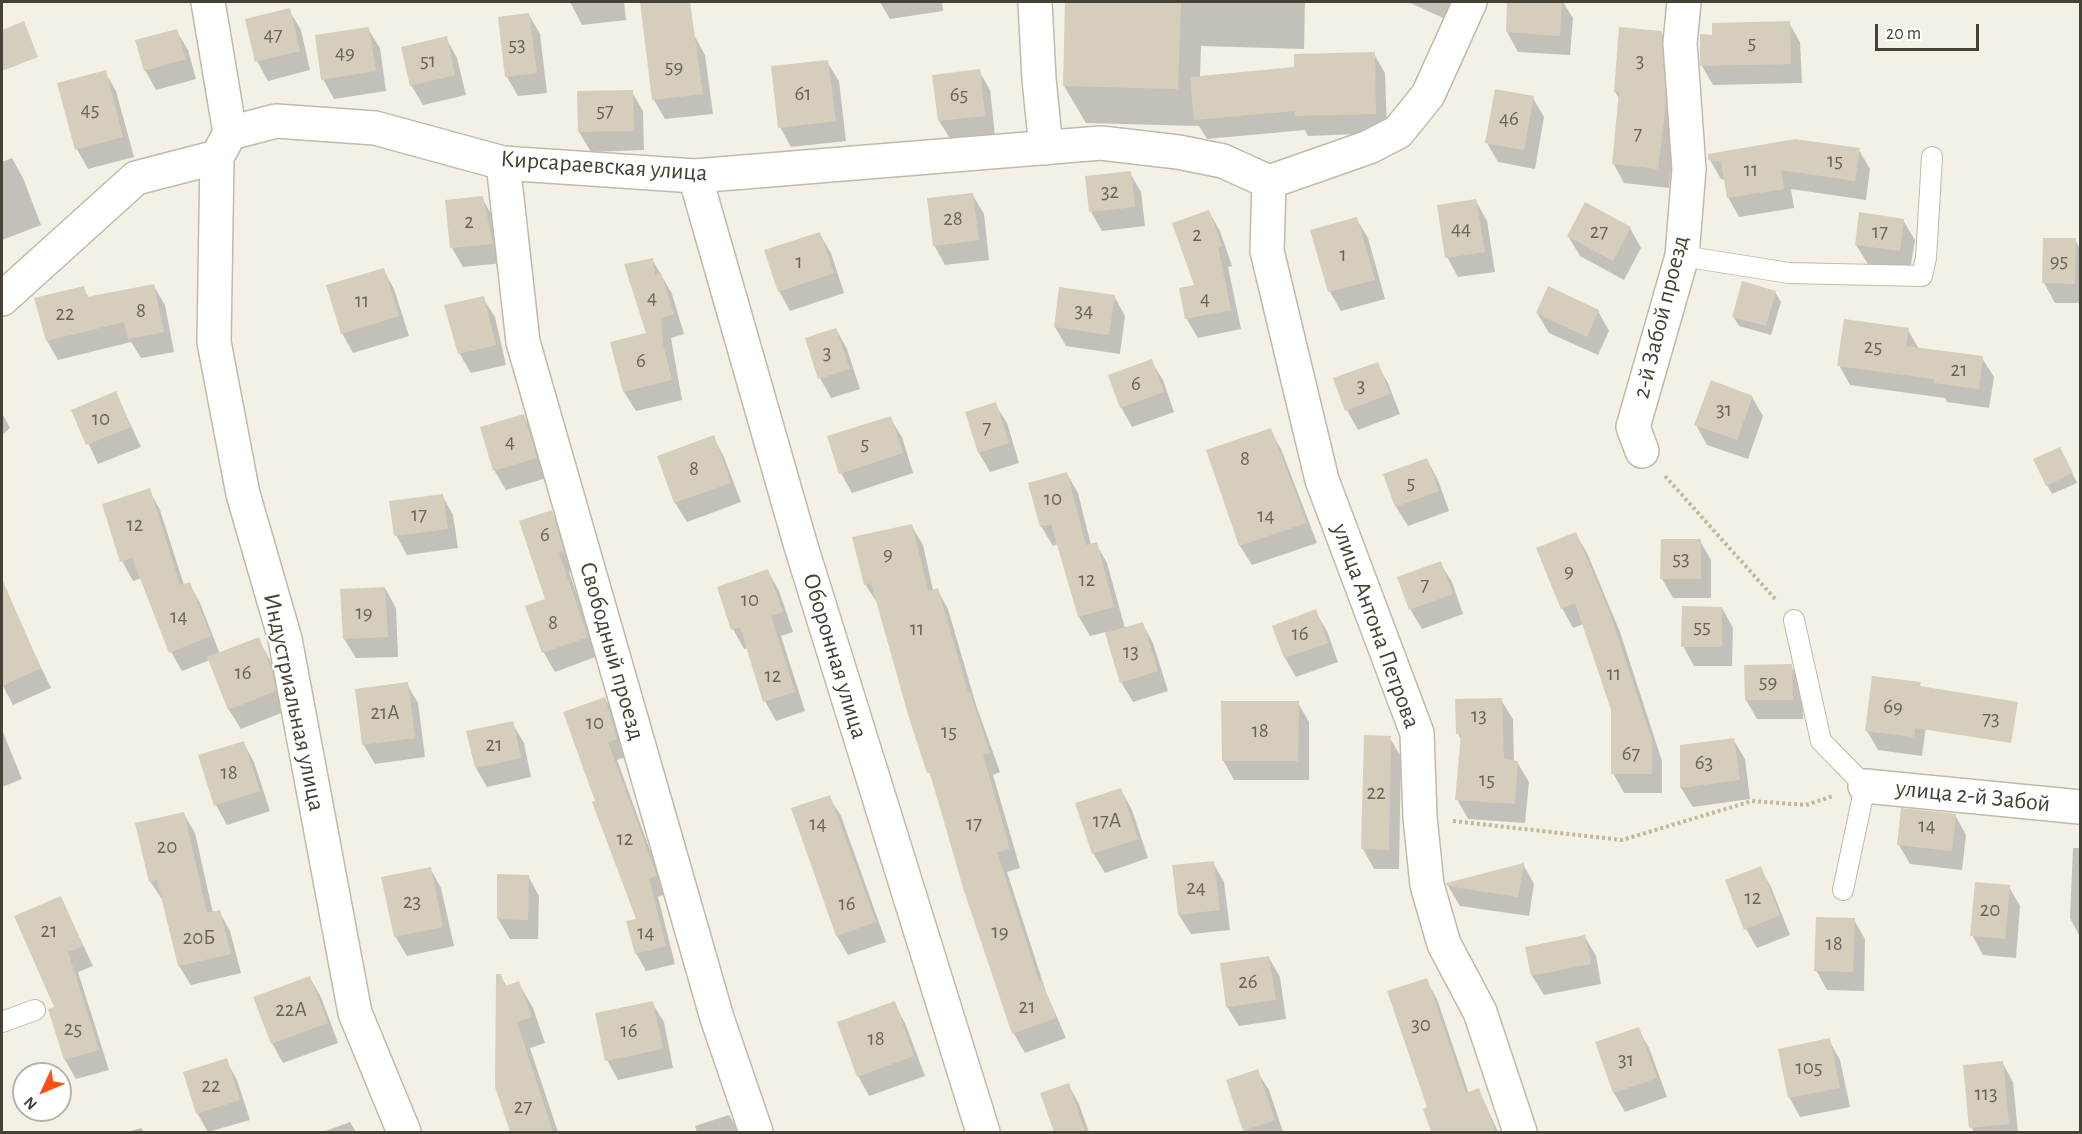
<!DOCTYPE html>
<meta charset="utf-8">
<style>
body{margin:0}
#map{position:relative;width:2082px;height:1134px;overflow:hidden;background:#f3f1e6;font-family:"Alegreya Sans",sans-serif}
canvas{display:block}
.frame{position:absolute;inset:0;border:3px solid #464135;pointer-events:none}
.north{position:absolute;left:12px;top:1062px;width:60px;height:60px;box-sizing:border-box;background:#fff;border:2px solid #b5b3ae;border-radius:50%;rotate:226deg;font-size:16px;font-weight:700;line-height:24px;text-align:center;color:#464135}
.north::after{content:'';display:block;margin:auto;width:21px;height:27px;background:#fc5015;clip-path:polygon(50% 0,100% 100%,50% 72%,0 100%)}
.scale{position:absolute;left:1875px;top:24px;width:104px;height:27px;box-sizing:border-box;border:3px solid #464135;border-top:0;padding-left:8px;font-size:18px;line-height:21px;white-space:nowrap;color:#464135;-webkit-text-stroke:4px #fff;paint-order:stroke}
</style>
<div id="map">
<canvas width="2082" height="1134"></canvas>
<div class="frame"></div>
<div class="north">N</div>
<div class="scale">20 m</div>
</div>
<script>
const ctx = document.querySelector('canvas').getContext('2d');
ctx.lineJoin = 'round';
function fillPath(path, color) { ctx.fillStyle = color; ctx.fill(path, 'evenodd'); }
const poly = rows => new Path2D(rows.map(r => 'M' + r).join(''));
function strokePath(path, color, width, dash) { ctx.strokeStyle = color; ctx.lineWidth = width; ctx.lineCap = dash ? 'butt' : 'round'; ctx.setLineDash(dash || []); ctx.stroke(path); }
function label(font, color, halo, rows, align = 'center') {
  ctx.font = font + ' "Alegreya Sans",sans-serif'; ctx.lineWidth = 5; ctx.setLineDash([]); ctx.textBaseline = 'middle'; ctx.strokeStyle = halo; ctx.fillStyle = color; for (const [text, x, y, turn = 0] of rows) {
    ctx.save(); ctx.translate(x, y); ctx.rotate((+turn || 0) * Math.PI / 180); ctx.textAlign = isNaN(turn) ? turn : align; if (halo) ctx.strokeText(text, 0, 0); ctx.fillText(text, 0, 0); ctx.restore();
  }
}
fillPath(poly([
 [570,2,624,2,626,20,582,25],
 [880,2,942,2,943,11,890,19],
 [1067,2,1305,2,1304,49,1201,46,1200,77,1295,69,1374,54,1385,73,1387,133,1308,136,1305,130,1207,139,1199,126,1086,123,1064,86],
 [1408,2,1475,2,1463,27],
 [1509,2,1563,2,1573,18,1570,55,1518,52,1507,32],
 [289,10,301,30,310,70,268,81,257,61],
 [529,15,540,34,547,93,518,96,507,77],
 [1789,23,1800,42,1802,83,1713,85,1702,66,1714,37],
 [368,29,380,48,386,91,334,99,323,79],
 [176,30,188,50,196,79,156,90,145,70],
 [1661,32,1673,52,1676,124,1669,188,1624,183,1613,163,1620,100,1615,92],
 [694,35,705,55,713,114,665,119,654,100,646,41],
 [446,38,457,58,466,95,423,105,411,85],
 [827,62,839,81,846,141,791,147,780,127],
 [979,71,990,90,995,135,951,140,939,121,934,76],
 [105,72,116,91,134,157,88,169,77,149],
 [632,92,643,111,644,150,591,152,579,132],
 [1533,98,1544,117,1535,169,1498,162,1487,143],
 [1859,150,1870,169,1866,200,1791,189,1794,208,1739,217,1728,197,1725,180,1721,179,1710,160],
 [12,158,23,178,41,225,2,240,2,162],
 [1130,173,1141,192,1145,226,1102,231,1091,212],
 [972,194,984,214,989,260,945,265,934,245],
 [482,198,493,217,503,263,463,267,452,248,447,201],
 [1476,201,1487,221,1495,272,1458,277,1447,257],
 [1209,212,1220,231,1232,266,1228,267,1241,329,1198,338,1186,318,1196,286],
 [1356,218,1368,238,1385,299,1341,311,1330,292,1312,231],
 [1903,220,1915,240,1910,270,1868,264,1856,245],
 [1630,228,1641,248,1624,280,1580,256,1568,236],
 [819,233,831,253,844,293,790,311,779,291],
 [2075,240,2080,249,2080,303,2055,303,2044,283],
 [652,259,672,294,684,334,671,338,682,400,636,411,624,392,612,343,648,334],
 [383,269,394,289,409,336,353,353,342,333],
 [153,285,165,305,174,352,141,358,131,342,58,360,47,341,83,288,89,298],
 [1775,292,1781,302,1771,335,1739,326,1733,316],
 [1114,296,1125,316,1120,354,1066,346,1055,327],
 [483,298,495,317,506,365,471,373,459,353],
 [1598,311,1609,331,1598,355,1549,333,1537,313],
 [836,329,847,349,860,389,831,398,820,378],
 [1908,330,1919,349,1982,358,1994,377,1989,408,1947,402,1945,398,1850,385,1839,365],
 [1151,361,1163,380,1174,412,1132,427,1121,407],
 [1377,364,1388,383,1400,414,1358,430,1347,410],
 [116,393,141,447,98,464,73,411],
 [1752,397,1763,416,1748,459,1707,445,1696,425],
 [995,404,1007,423,1019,463,990,472,979,453,967,413],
 [2,413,10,428,2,435],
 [524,416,535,436,547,478,506,490,494,470],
 [890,418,902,437,913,473,852,493,841,473],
 [1270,430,1281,449,1317,543,1252,565,1240,546,1208,451],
 [713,437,724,457,741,502,687,522,675,503,658,457],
 [2065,458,2077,483,2052,494,2047,485],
 [1427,460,1438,480,1449,511,1408,526,1396,507],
 [1067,474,1078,493,1091,545,1096,544,1107,563,1125,628,1142,623,1153,643,1168,691,1133,702,1121,682,1106,632,1090,636,1079,617,1058,544,1053,546,1041,526],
 [149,490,160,510,184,585,189,583,200,603,220,654,258,639,269,658,282,692,286,711,241,729,229,710,210,660,182,671,171,652,142,578,133,581,122,561],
 [442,495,453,515,458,548,407,555,396,535],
 [551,512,562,531,574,571,569,572,598,656,555,672,544,653,527,607,547,600],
 [911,525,923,545,933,590,937,589,948,609,976,705,1000,772,993,775,1020,868,1007,872,1046,992,1066,1038,1025,1053,1014,1034,965,888,878,604,865,584],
 [1576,534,1587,553,1620,632,1662,761,1662,793,1624,793,1613,773,1613,710,1584,624,1573,628,1562,608],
 [1700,541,1711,560,1711,598,1673,598,1662,579],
 [1440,563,1452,582,1463,614,1422,629,1410,609],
 [768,571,779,591,793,632,781,636,805,711,776,721,765,701,748,648,744,649,733,629],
 [385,588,396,608,398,657,356,658,344,639],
 [1722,608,1733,628,1732,666,1694,666,1683,646],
 [14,611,51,688,13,705,2,684,2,617],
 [1315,611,1327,631,1338,662,1296,677,1285,658,1273,627],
 [1791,666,1802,685,1803,719,1757,719,1746,700],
 [407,684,418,703,425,757,375,764,363,744],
 [605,698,615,716,626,757,617,760,666,894,658,897,675,964,646,971,636,953,638,920,597,802],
 [1501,700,1513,719,1514,762,1517,762,1529,782,1525,823,1468,819,1457,799,1462,741,1458,734],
 [1298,703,1309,722,1309,780,1234,780,1223,760],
 [1929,703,1922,756,1878,750,1867,731],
 [512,723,524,743,531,777,487,787,476,768],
 [2,730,22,779,2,787],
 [1365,737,1390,738,1401,757,1399,869,1374,869,1363,849],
 [1733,739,1745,759,1750,799,1693,807,1681,788],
 [243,742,254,762,270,811,227,825,216,805],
 [1121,790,1132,810,1148,858,1105,873,1093,853],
 [829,797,841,816,886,942,848,955,837,936],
 [184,814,195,833,213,913,219,911,230,931,241,973,191,985,179,966,163,901,150,881],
 [1955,815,1966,835,1962,870,1910,864,1899,845],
 [2073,848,2080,848,2080,937,2070,918],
 [1213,863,1224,882,1230,930,1191,934,1179,915],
 [1523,864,1534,884,1529,916,1460,906,1448,886],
 [430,868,441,888,454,946,407,956,395,936],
 [1760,868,1771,887,1790,935,1757,948,1746,929],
 [528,876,539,896,538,939,510,939,498,919],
 [2009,887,2020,906,2016,958,1983,955,1972,935],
 [61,898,93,966,78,972,109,1070,76,1079,65,1060,56,1008],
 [1854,920,1865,939,1864,991,1827,990,1816,970],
 [1585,937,1596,956,1601,984,1544,995,1532,976],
 [1269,958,1280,977,1286,1019,1239,1026,1227,1007],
 [500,975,507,987,518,982,533,1008,545,1043,530,1048,558,1132,511,1132,496,1087],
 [310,978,321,997,338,1043,283,1063,272,1043],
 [1426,980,1437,999,1469,1094,1479,1090,1498,1132,1433,1132,1425,1110,1429,1108],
 [652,1003,664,1022,673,1068,618,1080,607,1060],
 [894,1003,905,1023,925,1076,869,1096,858,1076],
 [1638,1029,1649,1048,1667,1097,1625,1112,1614,1093,1597,1043],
 [1829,1040,1840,1060,1850,1107,1800,1117,1789,1097],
 [226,1060,237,1080,250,1120,208,1132,197,1113],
 [2002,1062,2013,1082,2018,1132,1974,1132,1971,1127],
 [1257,1071,1269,1090,1283,1132,1246,1132,1244,1130],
 [1068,1084,1079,1104,1089,1132,1055,1132,1042,1094],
 [729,1115,739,1132,697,1132,695,1126],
 [350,1122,356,1132,323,1132],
 [141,1128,144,1132,127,1132]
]), '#0003');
fillPath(poly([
 [640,2,690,2,703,94,652,100],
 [1065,2,1181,2,1178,89,1063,86],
 [1507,2,1562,2,1560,36,1506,32],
 [290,8,300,51,255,62,245,19],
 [529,13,537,73,505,77,498,17],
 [24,21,38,57,2,71,2,30],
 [1790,21,1791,64,1700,66,1700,34,1712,35,1712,23],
 [369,27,376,71,321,80,315,35],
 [1619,27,1662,31,1666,103,1658,169,1612,164,1619,92,1614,92],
 [177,29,186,59,144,71,135,40],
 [447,36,455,75,410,86,401,47],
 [1375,52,1376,114,1295,116,1295,111,1194,120,1190,77,1294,67,1294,54],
 [828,60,836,121,778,128,771,66],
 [980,69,985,116,938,121,932,75],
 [106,70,123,137,75,150,57,83],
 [1495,89,1534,96,1524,150,1485,143],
 [633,90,634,131,578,132,577,91],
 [1795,139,1860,148,1855,181,1781,170,1784,189,1727,198,1721,162,1708,160,1708,154],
 [1131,171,1135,207,1089,212,1085,176],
 [973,193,979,240,933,246,927,198],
 [483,196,493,244,450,248,445,200],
 [1476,199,1485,252,1445,258,1437,205],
 [1585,202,1631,227,1613,261,1567,236],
 [1209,210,1222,246,1218,247,1231,310,1185,319,1179,288,1194,285,1172,223],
 [1859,212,1904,219,1900,251,1855,245],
 [1357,217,1375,280,1328,292,1310,230],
 [820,232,834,273,778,292,764,250],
 [2043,238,2076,238,2075,284,2042,283],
 [653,258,655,275,661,273,674,314,661,318,663,344,672,380,623,392,610,342,646,333,624,264],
 [384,268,399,316,341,334,326,285],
 [1742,281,1776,291,1766,326,1732,317],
 [154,284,164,332,128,339,124,322,46,341,34,298,84,286,87,297],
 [1548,286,1599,310,1587,337,1536,313],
 [1059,287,1115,295,1109,335,1054,327],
 [484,296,496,345,458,354,444,305],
 [1844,319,1909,328,1906,346,1983,356,1979,389,1934,383,1934,379,1837,366],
 [836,328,850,369,818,379,805,338],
 [1152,359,1164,392,1120,408,1108,375],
 [1378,362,1390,394,1345,411,1333,378],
 [1711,380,1753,396,1737,440,1694,425],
 [116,391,131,427,86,445,71,410],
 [996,402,1009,443,978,453,965,412],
 [524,414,537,458,493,471,480,427],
 [891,416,903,453,839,474,827,436],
 [1271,428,1307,523,1239,546,1206,450],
 [714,435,731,483,674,503,657,456],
 [2060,447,2073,473,2046,486,2033,459],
 [1427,458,1439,491,1395,507,1383,474],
 [1067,472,1086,545,1097,542,1114,607,1078,617,1051,524,1040,527,1028,483],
 [150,488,180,585,190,582,211,636,169,653,132,558,120,562,102,504],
 [443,494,448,529,394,536,389,501],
 [552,510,564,551,559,553,588,637,542,653,525,606,545,599,519,521],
 [912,524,928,591,938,588,968,692,970,692,990,753,983,755,1010,849,997,852,1039,981,1041,980,1056,1018,1012,1034,963,888,930,773,927,773,909,718,871,583,864,585,852,537],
 [1576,532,1609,611,1652,740,1652,774,1611,774,1611,710,1575,603,1561,609,1536,548],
 [1661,539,1701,539,1701,579,1660,579],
 [1441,561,1453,594,1409,610,1397,577],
 [768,569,783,612,771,616,795,692,763,702,740,627,731,630,717,587],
 [2,579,41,668,2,686],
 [385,587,388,637,343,639,340,589],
 [1682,606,1722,607,1722,647,1681,647],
 [1316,609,1328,643,1284,658,1272,626],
 [1143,622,1158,671,1120,683,1105,633],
 [259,637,272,671,276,691,228,710,207,657],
 [1792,664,1793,700,1745,700,1744,665],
 [1872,676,1921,682,1920,686,2018,702,2011,743,1915,728,1914,737,1865,731],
 [408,682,415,738,362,745,355,689],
 [605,697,617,739,608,742,657,876,649,879,666,946,635,954,626,921,636,919,592,802,595,801,563,712],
 [1502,698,1504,759,1518,761,1515,804,1455,800,1461,734,1456,734,1455,699],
 [1221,701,1299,701,1298,761,1222,761],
 [513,721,521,758,475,768,466,731],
 [1364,735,1391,736,1389,850,1361,849],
 [1734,738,1740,780,1680,788,1680,745],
 [244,741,260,791,214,806,198,755],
 [1121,788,1138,839,1092,854,1075,803],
 [830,795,876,922,836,936,791,808],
 [1901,808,1956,814,1952,851,1897,845],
 [184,812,207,913,220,910,231,954,178,966,157,880,149,882,135,823],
 [1214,861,1220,910,1178,915,1172,865],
 [1524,863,1518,897,1447,886,1446,883],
 [1761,866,1780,915,1744,930,1725,880],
 [431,867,443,927,394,937,381,877],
 [497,874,529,875,528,920,497,919],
 [1975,882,2010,885,2005,939,1970,936],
 [61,896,83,946,68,952,99,1050,64,1060,48,1009,54,1007,14,916],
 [1816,917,1855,918,1853,972,1814,971],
 [1585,935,1591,964,1531,976,1525,947],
 [1269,956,1276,1000,1226,1007,1220,963],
 [496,974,501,974,505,986,519,981,532,1017,517,1022,553,1132,510,1132,495,1087],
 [310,976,328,1023,271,1044,253,997],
 [1427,978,1466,1093,1479,1088,1496,1132,1431,1132,1423,1109,1427,1107,1387,991],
 [653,1001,663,1049,605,1061,595,1013],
 [895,1001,914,1056,857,1077,837,1022],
 [1639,1027,1657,1078,1613,1093,1595,1042],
 [1830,1038,1840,1088,1788,1098,1778,1049],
 [227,1058,240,1100,196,1114,183,1072],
 [2003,1061,2009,1124,1969,1128,1963,1065],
 [1258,1069,1275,1120,1243,1131,1226,1080],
 [1069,1083,1085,1132,1054,1132,1040,1093]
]), '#d5cebc');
const lane = poly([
 [1682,256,1789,273,1922,276,1926,258,1932,157],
 [1794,620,1821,741,1865,786,1843,890],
 [2,1022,35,1010]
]);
const street = poly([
 [208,2,230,133],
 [1035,2,1039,79,1046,148],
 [217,157,214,342,243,494,285,639,355,1013,404,1132],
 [503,163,523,342,717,1018,756,1132],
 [695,176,800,543,983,1132],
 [1269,182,1267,251,1322,480,1417,733,1420,817,1427,885,1444,944,1480,1012,1520,1132],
 [1269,182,1369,147,1398,132,1428,95,1470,2],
 [2,299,136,178,217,157,230,133,276,121,375,128,503,163,695,176,1101,143,1178,152,1223,161,1269,182],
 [1642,451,1633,427,1682,256,1689,169,1680,43,1684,2],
 [1865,786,2080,807]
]);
strokePath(lane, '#bfbaa9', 22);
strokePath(street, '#bfbaa9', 36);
strokePath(poly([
 [1665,476,1776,600],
 [1453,821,1622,840,1752,801,1806,805,1833,796]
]), '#c1b79a', 4, [3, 3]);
strokePath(lane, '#fff', 20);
strokePath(street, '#fff', 33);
label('21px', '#6a6457', null, [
 ["47",273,35],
 ["5",1752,43],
 ["53",517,45],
 ["49",345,53],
 ["51",428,61],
 ["3",1640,61],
 ["59",674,67],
 ["61",803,94],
 ["65",959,95],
 ["45",90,110],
 ["57",605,111],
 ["46",1509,119],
 ["7",1638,134],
 ["15",1835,161],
 ["11",1751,170],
 ["32",1110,192],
 ["28",953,219],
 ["2",469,222],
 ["44",1461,229],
 ["27",1599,232],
 ["17",1880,232],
 ["2",1197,235],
 ["1",1343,255],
 ["95",2059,261],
 ["1",799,262],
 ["4",652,298],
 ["4",1205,299],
 ["11",362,301],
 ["8",141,311],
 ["34",1084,311],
 ["22",65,314],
 ["25",1873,347],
 ["3",827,353],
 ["6",641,361],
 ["21",1959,370],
 ["6",1136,384],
 ["3",1361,386],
 ["31",1724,410],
 ["10",101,419],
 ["7",987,428],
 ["4",510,442],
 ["5",865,444],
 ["8",1245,459],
 ["8",694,469],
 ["5",1411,483],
 ["10",1053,499],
 ["17",419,515],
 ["14",1266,516],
 ["12",135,525],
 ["6",545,535],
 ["9",888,554],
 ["53",1681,559],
 ["9",1569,571],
 ["12",1087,580],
 ["7",1425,585],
 ["10",750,600],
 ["19",364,613],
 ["14",179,617],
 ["8",553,623],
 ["55",1702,627],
 ["11",917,629],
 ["16",1300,634],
 ["13",1131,652],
 ["16",243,673],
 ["11",1614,674],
 ["12",773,676],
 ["59",1768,682],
 ["69",1893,707],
 ["21А",385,713],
 ["13",1479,716],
 ["73",1991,719],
 ["10",595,723],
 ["18",1260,731],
 ["15",949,732],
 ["21",494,745],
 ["67",1631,754],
 ["63",1704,763],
 ["18",229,773],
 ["15",1487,780],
 ["22",1376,793],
 ["17А",1107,821],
 ["14",818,824],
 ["17",974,824],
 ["14",1927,826],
 ["12",625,839],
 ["20",167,847],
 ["24",1196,888],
 ["12",1753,898],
 ["23",412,902],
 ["16",847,904],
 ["20",1990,910],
 ["21",49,931],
 ["19",1000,932],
 ["14",646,933],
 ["20Б",199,938],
 ["18",1834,944],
 ["26",1248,982],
 ["21",1027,1007],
 ["22А",291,1010],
 ["30",1421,1025],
 ["25",73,1029],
 ["16",629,1031],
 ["18",876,1039],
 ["31",1626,1060],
 ["105",1809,1068],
 ["22",211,1086],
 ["113",1986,1094],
 ["27",523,1107]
]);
label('24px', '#464135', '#fff', [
 ["Кирсараевская улица",604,166,4],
 ["2-й Забой проезд",1661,317,-76],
 ["улица Антона Петрова",1376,626,70],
 ["Свободный проезд",612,651,74],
 ["Оборонная улица",835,656,73],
 ["Индустриальная улица",294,702,78],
 ["улица 2-й Забой",1973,796,6]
]);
</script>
